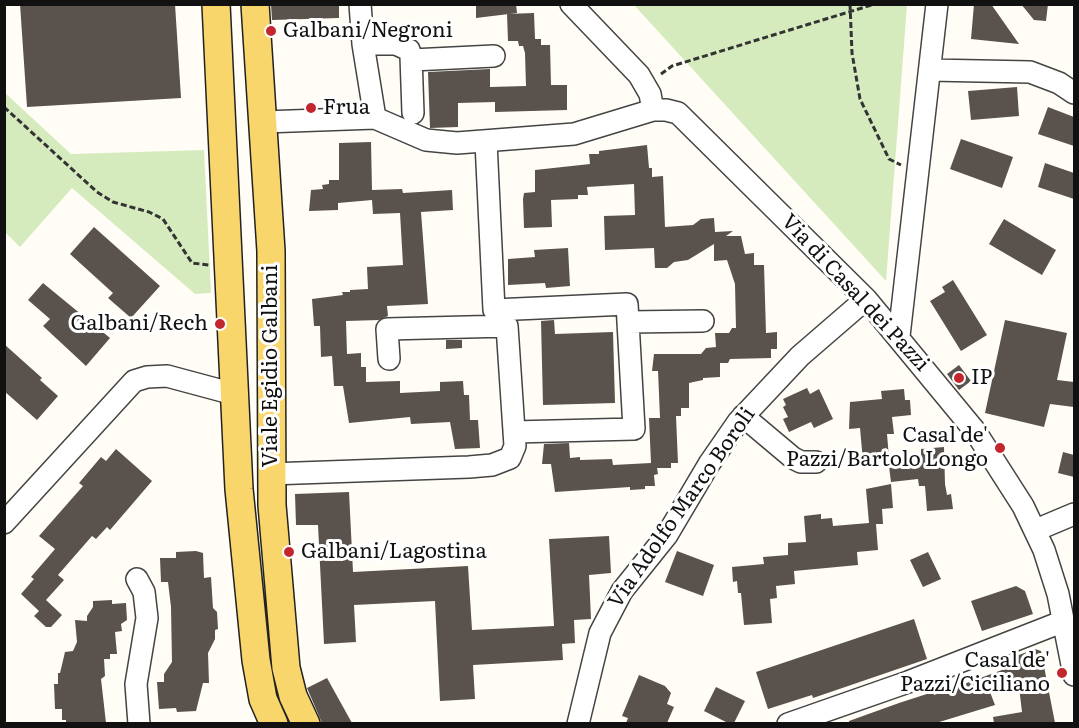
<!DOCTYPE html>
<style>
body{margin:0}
#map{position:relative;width:1079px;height:728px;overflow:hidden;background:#fffdf5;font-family:Literata,serif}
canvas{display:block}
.frame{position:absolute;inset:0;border:6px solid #111;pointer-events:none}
</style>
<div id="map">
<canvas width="1079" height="728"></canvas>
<div class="frame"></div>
</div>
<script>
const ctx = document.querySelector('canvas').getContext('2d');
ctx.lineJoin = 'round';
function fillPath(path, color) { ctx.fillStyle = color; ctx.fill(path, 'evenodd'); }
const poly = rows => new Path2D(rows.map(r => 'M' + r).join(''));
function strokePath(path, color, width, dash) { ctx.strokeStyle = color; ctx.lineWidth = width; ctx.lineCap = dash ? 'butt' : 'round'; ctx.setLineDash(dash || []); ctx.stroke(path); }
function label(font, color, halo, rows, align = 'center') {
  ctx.font = font + ' Literata,serif'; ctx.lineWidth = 6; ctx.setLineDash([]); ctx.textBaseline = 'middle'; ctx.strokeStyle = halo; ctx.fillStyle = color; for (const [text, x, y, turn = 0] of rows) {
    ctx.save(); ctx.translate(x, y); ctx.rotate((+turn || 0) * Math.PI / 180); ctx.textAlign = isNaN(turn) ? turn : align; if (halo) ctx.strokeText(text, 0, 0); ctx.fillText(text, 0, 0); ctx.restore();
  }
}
fillPath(poly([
 [634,5,907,5,886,281],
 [4,92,71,154,204,150,211,293,195,294,72,188,20,247,5,232]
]), '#d5ebbd');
fillPath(poly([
 [20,4,175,4,181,98,27,107],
 [271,4,339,4,339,18,272,20],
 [476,4,516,4,517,13,476,18],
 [974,4,991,4,1019,44,971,39],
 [1021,4,1048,4,1046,21,1034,20],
 [534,13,535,39,541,39,541,45,550,45,551,85,567,85,567,110,495,112,495,102,458,103,458,127,430,128,428,72,490,69,490,87,526,86,525,53,523,46,519,46,518,41,508,41,507,14],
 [1017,87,1019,116,971,120,968,91],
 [1048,107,1074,117,1074,146,1038,134],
 [961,139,1013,157,1002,188,950,169],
 [371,142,372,190,402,189,403,193,452,190,453,210,421,212,428,304,387,306,388,316,379,320,346,321,347,354,361,353,361,367,366,367,366,382,400,381,400,393,440,391,440,382,463,381,464,395,469,395,470,420,478,420,480,448,455,449,450,422,411,424,410,417,349,423,343,386,334,386,332,356,321,357,320,326,314,326,312,299,343,295,342,292,350,292,350,290,368,289,367,267,403,265,400,213,373,214,372,200,338,203,338,210,309,211,311,190,323,189,322,185,329,184,329,180,339,180,339,143],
 [647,145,649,168,652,168,652,177,663,176,665,227,693,225,701,219,714,218,715,232,733,231,726,236,741,236,745,254,754,253,754,265,764,265,766,333,777,332,777,349,771,349,771,358,730,359,728,363,720,363,720,377,703,378,703,380,689,383,689,408,681,408,681,416,676,416,678,463,671,463,671,468,657,468,658,474,654,475,655,486,645,486,645,489,630,490,630,487,555,492,551,464,542,464,544,444,569,443,570,458,580,457,580,460,612,459,613,465,651,463,649,418,660,418,658,371,652,371,654,354,701,354,706,348,716,347,715,333,729,333,732,328,736,328,735,284,727,260,714,261,714,244,688,260,674,262,667,268,655,268,654,248,605,250,604,216,635,215,634,184,587,187,588,195,578,195,578,199,551,200,552,227,524,228,523,199,524,193,535,192,535,170,590,164,589,154,599,154,599,151],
 [1045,163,1074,173,1074,199,1038,187],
 [1004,219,1056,250,1042,275,989,244],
 [94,227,160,286,131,318,108,298,113,293,70,254],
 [568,248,570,286,546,288,545,283,508,285,508,259,535,257,534,250],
 [953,280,987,335,961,351,930,301,945,292,942,287],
 [43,283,110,338,86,366,43,326,50,319,28,300],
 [554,320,555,334,613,332,615,403,543,405,541,321],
 [1005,320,1067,333,1057,380,1074,382,1074,407,1050,404,1044,427,985,413],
 [446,340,462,340,462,348,446,349],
 [4,344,42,378,40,380,58,396,37,420,4,391],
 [959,365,971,381,959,390,947,374],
 [807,388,810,394,819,389,833,419,814,428,811,422,789,432,783,419,788,417,783,407,786,405,783,399],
 [904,389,905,400,910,400,911,415,892,417,894,434,887,434,889,458,921,455,921,449,944,447,945,484,947,495,951,494,953,509,927,511,925,486,919,486,918,479,891,482,888,459,863,461,860,428,849,429,850,402,882,399,881,391],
 [116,449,152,481,110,530,107,527,96,539,92,536,58,575,64,580,46,600,62,615,51,627,46,627,34,616,39,611,21,594,34,579,31,577,55,549,39,536,83,486,79,483,101,457,106,461],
 [1063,452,1074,455,1074,477,1058,473],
 [891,484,893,508,882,509,883,524,876,524,878,550,857,552,858,565,794,571,795,584,776,586,777,598,770,599,772,623,744,625,741,593,738,593,737,581,733,582,732,567,764,564,763,557,788,555,788,543,806,542,804,516,821,514,821,519,832,518,833,526,869,523,866,489],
 [349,492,353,572,468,566,472,630,554,626,549,539,609,536,611,573,589,575,591,619,574,620,575,643,562,644,563,660,473,665,475,699,440,701,435,601,354,605,356,642,324,644,318,525,296,525,295,494],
 [196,551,203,553,204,578,211,577,213,608,217,612,218,629,215,630,215,639,208,653,209,683,203,683,196,711,177,712,176,708,159,709,157,682,164,682,164,674,172,662,171,607,168,582,161,582,160,558,176,558,176,552],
 [677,551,714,565,703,596,665,582],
 [928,552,941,579,923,587,910,560],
 [1016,586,1025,591,1033,614,982,631,971,601],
 [112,600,112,604,126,603,127,620,121,624,122,631,115,632,117,654,110,654,110,659,104,659,105,676,101,679,106,723,66,723,66,720,62,720,62,709,55,709,54,684,58,684,58,673,60,673,65,652,73,651,77,642,75,620,87,621,87,616,93,607,93,601],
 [914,619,927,659,813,698,812,695,768,709,756,672],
 [1035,649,1041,651,1055,723,994,723,993,717,1022,712,1019,687,990,692,995,705,936,723,849,723,849,721,899,703,933,692,934,695,1002,670,1000,662],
 [639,675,665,686,671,693,667,704,674,707,667,723,626,723,628,718,622,716],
 [327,678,352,723,322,723,307,688],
 [716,687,745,701,734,723,728,723,704,711]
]), '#5a524d');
const minor = poly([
 [360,4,363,44,375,118],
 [571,4,639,75,650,94,653,110],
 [363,44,396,44,409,50,411,56,413,113],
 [412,60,494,56],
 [930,70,1030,72,1059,83,1074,93],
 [264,122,375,118,426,140,457,143,574,134,653,110,666,110,678,113,866,299,975,431,1023,506,1044,550,1058,594,1074,675],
 [486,142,494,310],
 [494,310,627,304,634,429,514,432],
 [628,322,703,321],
 [899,336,937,4],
 [389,359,387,329,507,326],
 [743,416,793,458,801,462,816,462],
 [270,474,469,467,492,465,510,458,515,446,507,326,494,310],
 [4,523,134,381,147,377,167,376,234,394],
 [1036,530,1074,514],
 [137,579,144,592,147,618,136,684,139,724],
 [578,724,600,633,622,591,667,535,709,464,738,422,800,356,866,299],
 [788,724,908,682,1064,621]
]);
const major = poly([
 [216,4,239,489,256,660,263,699,274,724],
 [255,4,271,251,272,505,286,668,293,696,306,724]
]);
strokePath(minor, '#444', 24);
strokePath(major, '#222', 30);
strokePath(poly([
 [850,4,852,53,860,99,889,159,901,165],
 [661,74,672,66,875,4],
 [4,107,97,192,113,202,149,212,163,219,192,263,209,265]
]), '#333', 3, [6, 3]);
strokePath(minor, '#fff', 21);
strokePath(major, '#f9d66b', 27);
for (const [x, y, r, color] of [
 [271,31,6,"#c4262e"],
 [311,108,6,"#c4262e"],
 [220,324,6,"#c4262e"],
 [959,378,6,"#c4262e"],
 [1000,448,6,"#c4262e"],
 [289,552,6,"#c4262e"],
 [1062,673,6,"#c4262e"]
]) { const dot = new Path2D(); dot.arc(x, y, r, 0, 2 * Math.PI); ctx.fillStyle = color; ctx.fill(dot); strokePath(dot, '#fff', 2); }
label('21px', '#111', '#fff', [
 ["Galbani/Negroni",283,31],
 ["Frua",323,108],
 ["Galbani/Rech",208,324,"right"],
 ["IP",971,378],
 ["Casal de'",988,436,"right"],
 ["Pazzi/Bartolo Longo",988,460,"right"],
 ["Galbani/Lagostina",301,552],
 ["Casal de'",1050,661,"right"],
 ["Pazzi/Ciciliano",1050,685,"right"]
], 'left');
label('21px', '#111', '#fff', [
 ["Via di Casal dei Pazzi",855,293,47],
 ["Viale Egidio Galbani",271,366,-90],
 ["Via Adolfo Marco Boroli",682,508,-55]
]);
</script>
